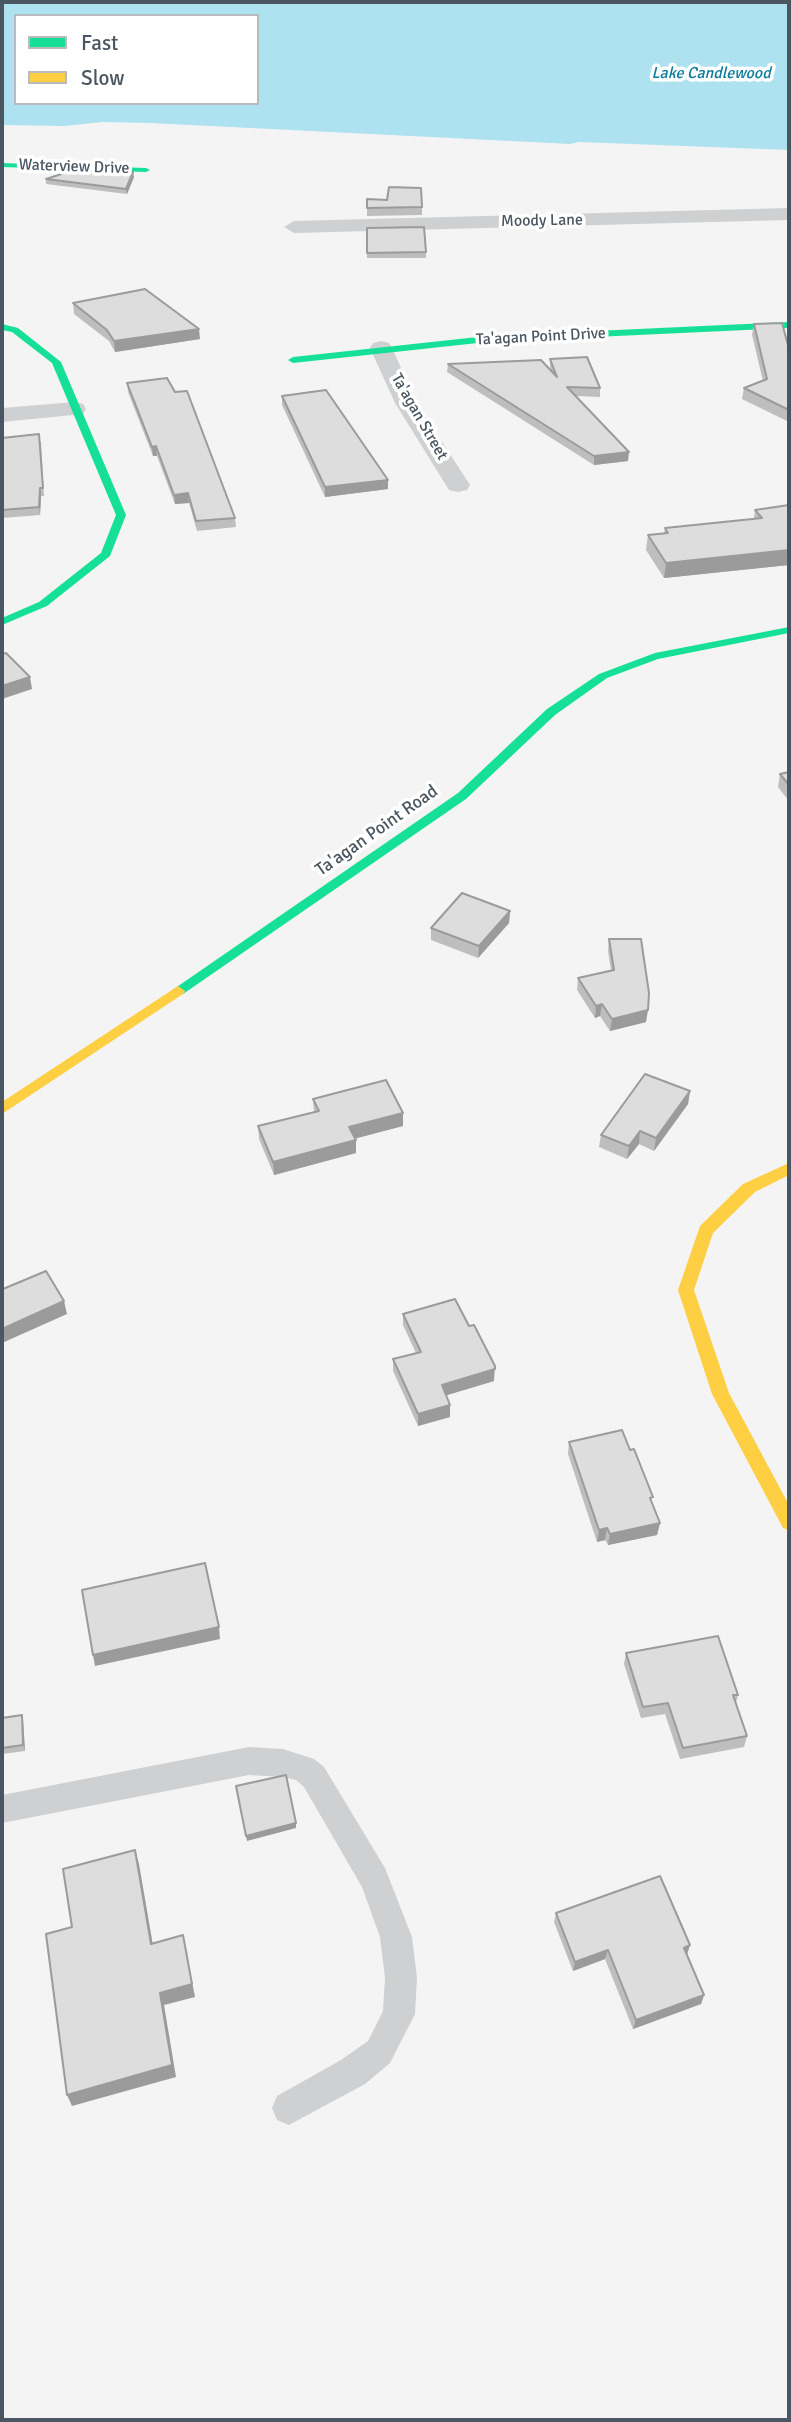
<!DOCTYPE html>
<style>
body{margin:0}
#map{position:relative;width:791px;height:2422px;overflow:hidden;background:#f4f4f4;font-family:Signika,sans-serif}
canvas{display:block}
.frame{position:absolute;inset:0;border:4px solid #4a5661;pointer-events:none}
.legend{position:absolute;left:14px;top:14px;width:245px;height:91px;box-sizing:border-box;background:#fff;border:2px solid #b7bbc0;margin:0;padding:9px 12px;list-style:none;font-size:21px;color:#4a5661}
.legend li{display:flex;align-items:center;gap:14px;height:35px}
.legend b{width:35px;border:2px solid #b7bbc0}
</style>
<div id="map">
<canvas width="791" height="2422"></canvas>
<div class="frame"></div>
<ul class="legend">
<li><b style="height:9px;background:#16e098"></b>Fast</li>
<li><b style="height:9px;background:#ffcf43"></b>Slow</li>
</ul>
</div>
<script>
const ctx = document.querySelector('canvas').getContext('2d');
ctx.lineJoin = 'round';
function fillPath(path, color) { ctx.fillStyle = color; ctx.fill(path, 'evenodd'); }
const poly = rows => new Path2D(rows.map(r => 'M' + r).join(''));
function strokePath(path, color, width, dash) { ctx.strokeStyle = color; ctx.lineWidth = width; ctx.lineCap = dash ? 'butt' : 'round'; ctx.setLineDash(dash || []); ctx.stroke(path); }
function label(font, color, halo, rows, align = 'center') {
  ctx.font = font + ' Signika,sans-serif'; ctx.lineWidth = 7; ctx.setLineDash([]); ctx.textBaseline = 'middle'; ctx.strokeStyle = halo; ctx.fillStyle = color; for (const [text, x, y, turn = 0] of rows) {
    ctx.save(); ctx.translate(x, y); ctx.rotate((+turn || 0) * Math.PI / 180); ctx.textAlign = isNaN(turn) ? turn : align; if (halo) ctx.strokeText(text, 0, 0); ctx.fillText(text, 0, 0); ctx.restore();
  }
}
fillPath(poly([
 [2,2,789,2,789,150,579,142,570,144,150,123,102,122,65,126,2,125],
 [16,16,257,16,257,103,16,103]
]), '#aee2f0');
fillPath(poly([
 [249,1747,283,1749,314,1759,324,1767,385,1868,412,1937,417,1978,415,2014,390,2063,365,2084,289,2125,277,2120,272,2108,277,2096,341,2060,368,2041,383,2011,385,1978,380,1937,362,1887,304,1787,296,1780,283,1777,249,1775,2,1823,2,1795,249,1747]
]), '#ced0d2');
fillPath(poly([
 [789,208,789,220,294,233,284,227,294,221,789,208],
 [381,341,389,343,392,348,417,403,470,485,467,490,458,492,449,490,395,403,370,348,373,343,381,341],
 [75,402,83,404,86,409,83,414,2,422,2,408,75,402]
]), '#ced0d2');
fillPath(poly([
 [2,163,146,168,150,170,146,172,2,167,2,163],
 [789,322,789,328,487,342,293,363,288,360,293,357,487,336,789,322],
 [2,324,18,328,61,362,126,515,110,556,47,606,2,625,2,618,39,602,101,553,116,515,52,363,12,332,2,330,2,324],
 [789,627,789,633,658,659,607,678,555,715,466,799,183,994,178,996,171,991,458,793,547,709,599,674,655,653,789,627]
]), '#16e098');
fillPath(poly([
 [178,986,185,991,183,994,2,1114,2,1102,178,986],
 [789,1163,789,1175,755,1192,713,1233,694,1290,729,1393,789,1505,789,1530,783,1528,712,1394,678,1290,700,1226,743,1184,789,1163]
]), '#ffcf43');
fillPath(poly([
 [134,177,127,194,46,184,46,179],
 [367,199,422,207,422,215,367,216],
 [367,228,426,252,426,258,367,258],
 [73,303,200,339,115,352,109,341,74,314],
 [754,324,789,349,789,422,742,399,744,388,763,381,752,335],
 [550,359,600,388,600,397,575,396,628,461,594,465,447,372,448,364,551,370,550,367],
 [127,383,235,518,236,527,197,531,189,503,175,504,157,456,153,456,128,392],
 [282,396,388,489,325,497,282,405],
 [2,438,41,442,44,496,41,496,40,515,2,518],
 [789,505,789,565,664,578,646,550,648,535,664,533,665,528,754,519,755,510],
 [789,772,789,801,778,787,780,774],
 [510,911,509,923,478,958,431,940,431,928],
 [609,939,646,1022,610,1031,600,1016,595,1018,577,990,578,978,611,970,608,951],
 [690,1091,688,1104,654,1151,639,1144,627,1159,599,1147,601,1135],
 [313,1099,403,1113,403,1126,355,1138,356,1153,274,1175,259,1139,258,1126,314,1112],
 [403,1314,494,1381,446,1395,450,1417,418,1426,393,1371,393,1359,416,1353,403,1325],
 [569,1442,652,1502,660,1523,657,1535,608,1545,605,1540,597,1542,568,1454],
 [626,1653,738,1695,736,1703,747,1736,744,1747,680,1759,665,1714,641,1718,624,1664],
 [2,1718,23,1720,25,1751,2,1754],
 [556,1913,687,1955,704,1995,701,2004,633,2029,605,1959,573,1971,554,1922]
]), '#bebebf');
fillPath(poly([
 [133,172,134,177,127,194,126,189],
 [199,329,200,339,115,352,114,341],
 [156,446,157,456,153,456,152,447],
 [629,452,628,461,594,465,594,456],
 [388,480,388,489,325,497,325,487],
 [40,488,41,496,40,515,39,507],
 [188,493,189,503,175,504,174,495],
 [789,550,789,565,664,578,666,563],
 [30,677,32,689,2,699,2,686],
 [510,911,509,923,478,958,479,946],
 [602,1004,600,1016,595,1018,596,1006],
 [648,1010,646,1022,610,1031,612,1019],
 [690,1091,688,1104,654,1151,656,1138],
 [403,1113,403,1126,350,1140,349,1127],
 [640,1131,639,1144,627,1159,629,1146],
 [356,1140,356,1153,274,1175,273,1162],
 [64,1301,67,1314,2,1343,2,1329],
 [495,1366,494,1381,441,1397,442,1385],
 [450,1405,450,1417,418,1426,418,1414],
 [660,1523,657,1535,608,1545,610,1534],
 [607,1528,605,1540,597,1542,599,1530],
 [219,1627,220,1639,95,1666,93,1655],
 [22,1715,23,1720,25,1751,23,1745],
 [296,1823,296,1828,247,1841,246,1836],
 [135,1850,139,1864,155,1957,151,1944],
 [183,1935,195,1997,164,2005,176,2077,72,2106,67,2095,160,1993],
 [690,1945,687,1955,681,1958,684,1948],
 [608,1950,605,1959,573,1971,575,1962],
 [704,1995,701,2004,633,2029,636,2020]
]), '#9b9b9b');
const building = poly([
 [74,170,133,172,126,189,46,179,74,170],
 [389,187,421,188,422,207,367,208,367,199,387,200,389,187],
 [424,227,426,252,367,253,367,228,424,227],
 [145,289,199,329,114,341,107,330,73,303,145,289],
 [782,323,789,349,789,410,744,388,767,379,754,324,782,323],
 [587,357,600,388,567,387,629,452,594,456,448,364,541,360,557,377,550,359,587,357],
 [167,378,175,392,187,391,235,518,196,521,188,493,174,495,156,446,152,447,127,383,167,378],
 [326,390,388,480,325,487,282,396,326,390],
 [39,434,43,488,40,488,39,507,2,510,2,438,39,434],
 [789,505,789,550,666,563,648,535,668,533,665,528,762,518,755,510,789,505],
 [6,653,30,677,2,686,2,654,6,653],
 [789,772,789,785,780,774,789,772],
 [462,893,510,911,479,946,431,928,462,893],
 [609,939,641,939,649,993,648,1010,612,1019,602,1004,596,1006,578,978,614,970,609,939],
 [645,1074,690,1091,656,1138,640,1131,629,1146,601,1135,645,1074],
 [386,1080,403,1113,349,1127,356,1140,273,1162,258,1126,319,1111,313,1099,386,1080],
 [46,1271,64,1301,2,1329,2,1286,3,1289,46,1271],
 [455,1299,469,1326,474,1325,495,1366,495,1369,442,1385,450,1405,418,1414,393,1359,421,1352,403,1314,455,1299],
 [622,1430,630,1450,634,1449,653,1497,650,1498,660,1523,610,1534,607,1528,599,1530,569,1442,622,1430],
 [205,1563,219,1627,93,1655,82,1590,205,1563],
 [718,1636,738,1695,733,1695,747,1736,683,1748,668,1703,643,1707,626,1653,718,1636],
 [22,1715,23,1745,2,1748,2,1718,22,1715],
 [286,1775,296,1823,246,1836,236,1786,286,1775],
 [135,1850,151,1944,183,1935,192,1984,160,1993,172,2065,67,2095,46,1934,72,1927,63,1869,135,1850],
 [660,1876,690,1945,684,1948,704,1995,636,2020,608,1950,575,1962,556,1913,660,1876]
]);
fillPath(building, '#ddddde');
strokePath(building, '#9b9b9b', 2);
label('italic 16px', '#0c7c9b', '#fff', [
 ["Lake Candlewood",711,74]
]);
label('16px', '#4a5661', '#fff', [
 ["Waterview Drive",74,167,2],
 ["Moody Lane",542,221,-1],
 ["Ta'agan Point Drive",541,337,-3],
 ["Ta'agan Street",419,417,60]
]);
label('18px', '#4a5661', '#fff', [
 ["Ta'agan Point Road",377,831,-35]
]);
</script>
